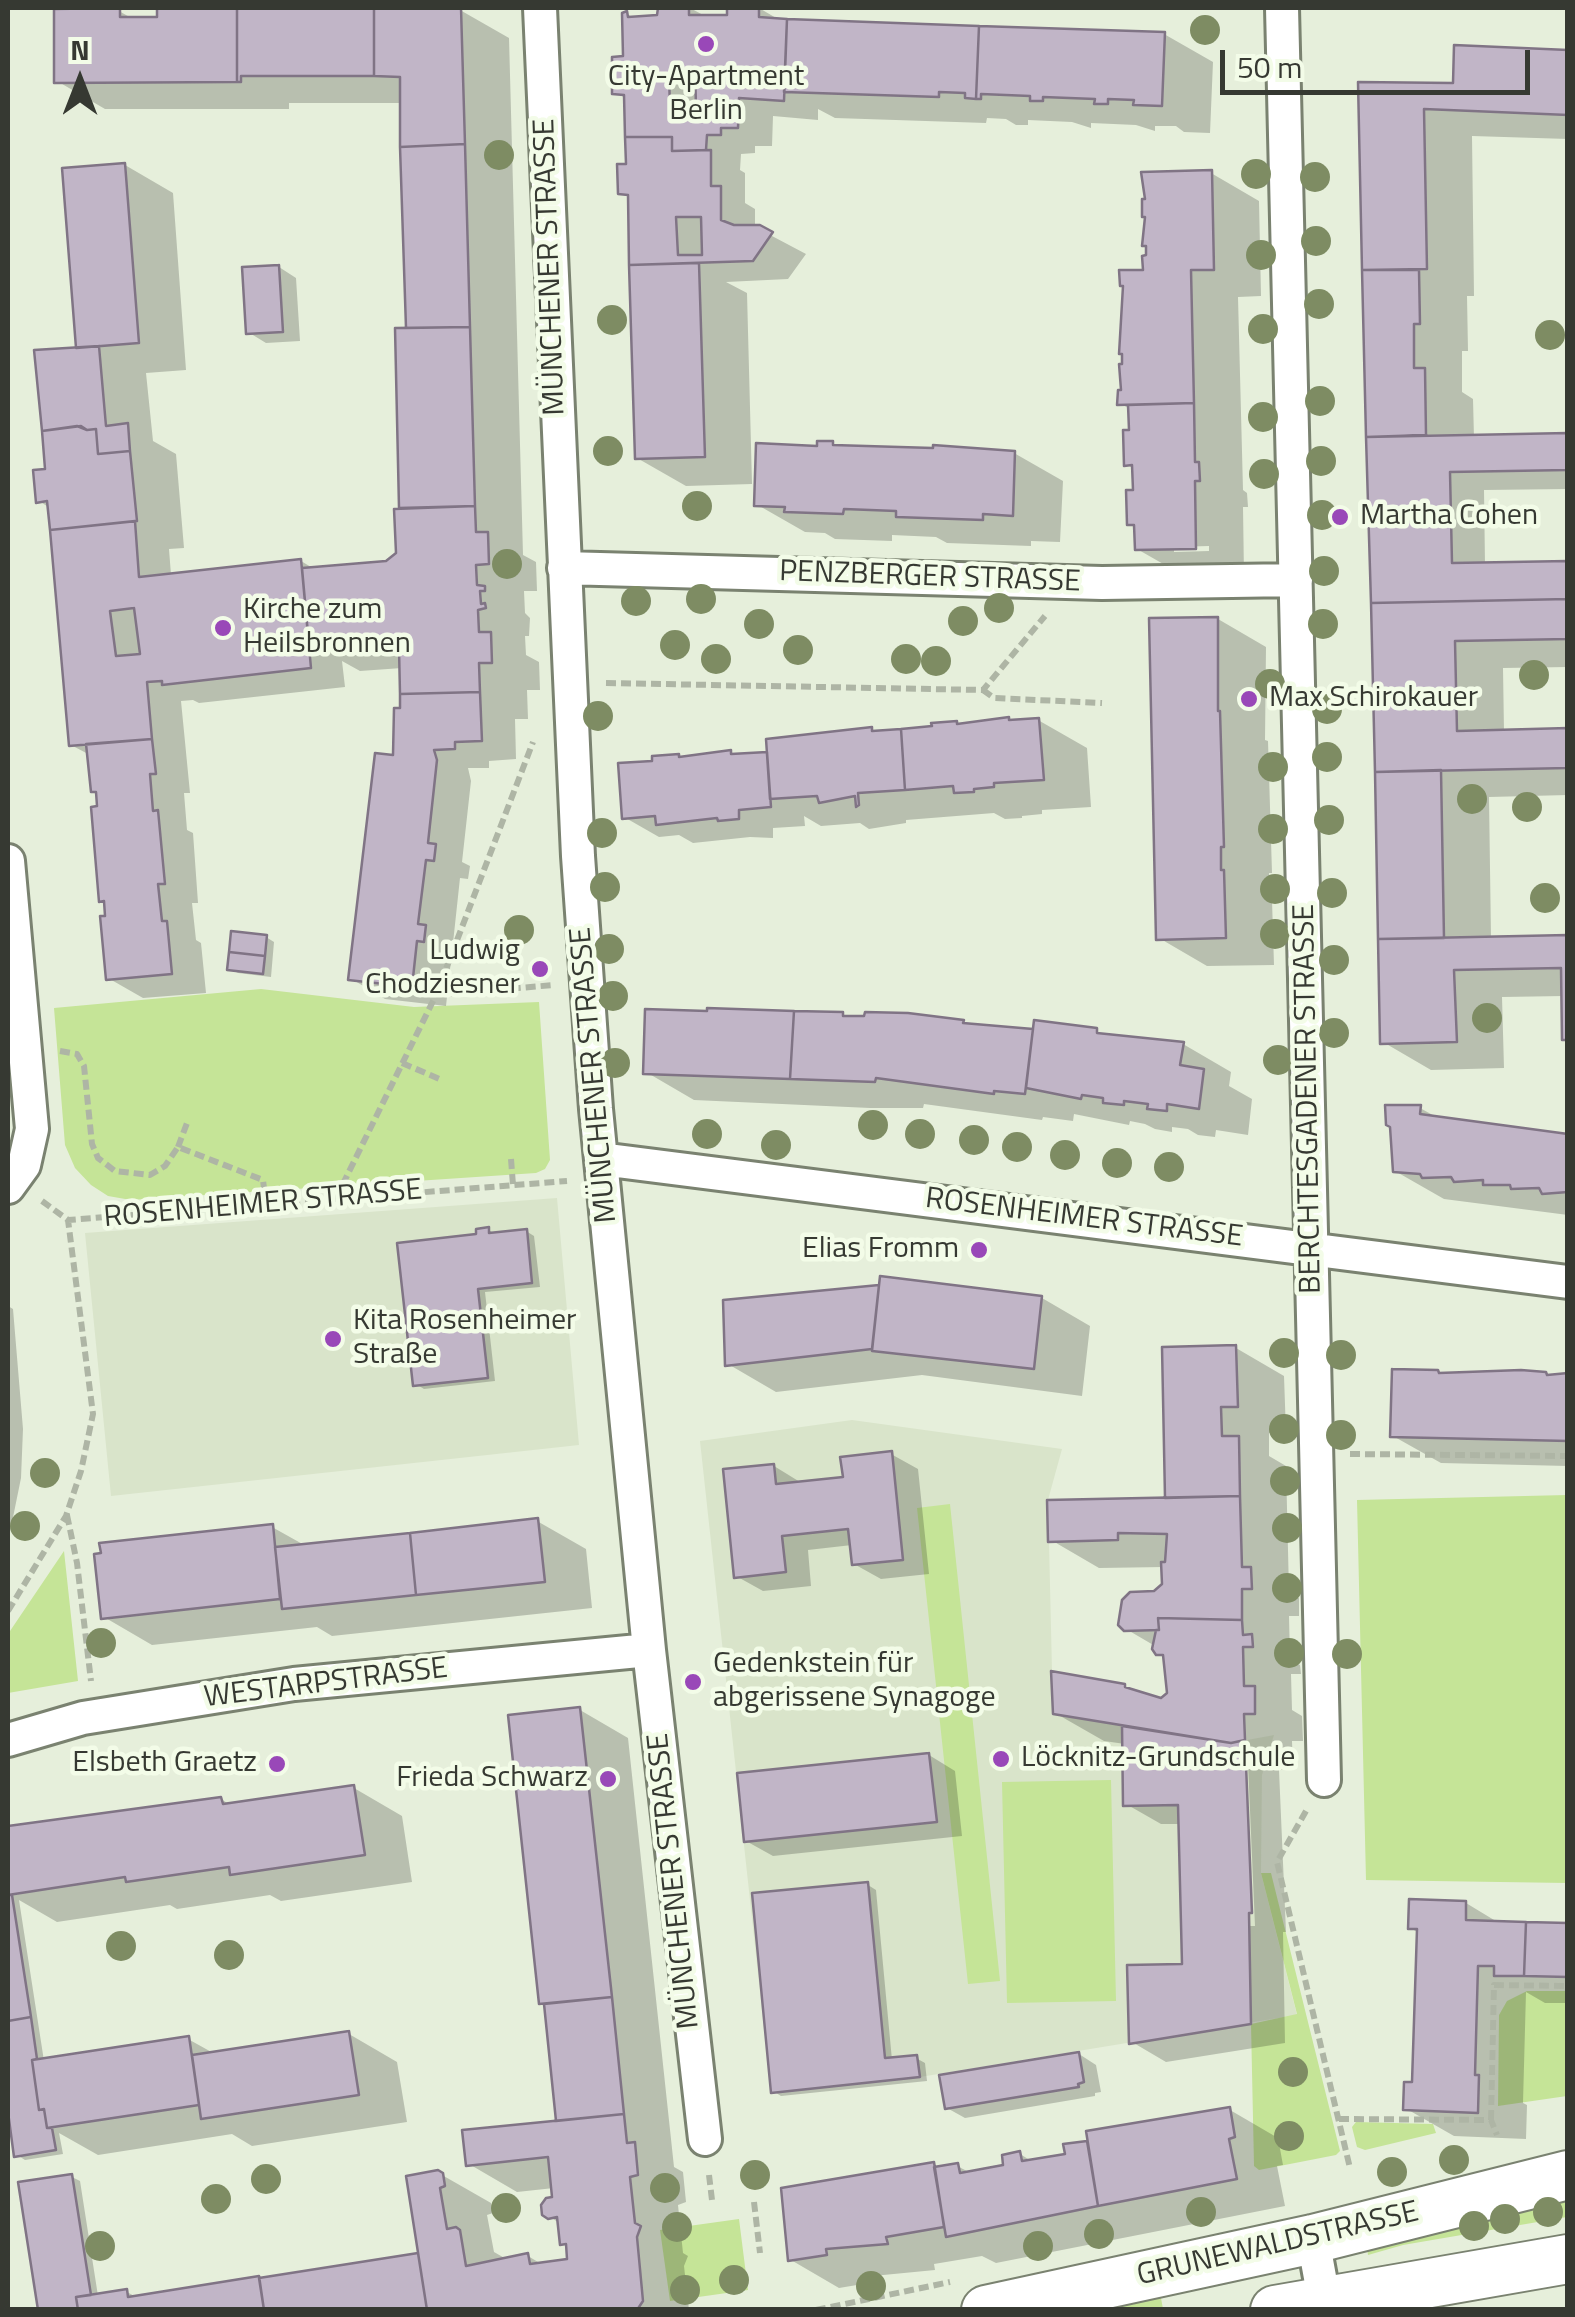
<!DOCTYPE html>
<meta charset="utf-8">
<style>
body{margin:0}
#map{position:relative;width:1575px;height:2317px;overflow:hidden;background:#e6efdb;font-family:"Titillium Web",sans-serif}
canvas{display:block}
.frame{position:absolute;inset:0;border:10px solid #363932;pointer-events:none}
.north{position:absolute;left:30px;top:30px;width:100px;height:100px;-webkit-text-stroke:8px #f3fce8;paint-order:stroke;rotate:0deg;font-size:28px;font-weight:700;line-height:40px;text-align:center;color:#363932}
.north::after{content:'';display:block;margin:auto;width:35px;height:45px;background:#363932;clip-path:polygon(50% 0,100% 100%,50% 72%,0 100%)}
.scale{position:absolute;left:1220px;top:50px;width:310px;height:45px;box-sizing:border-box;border:5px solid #363932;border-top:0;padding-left:12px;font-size:30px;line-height:35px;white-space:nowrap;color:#363932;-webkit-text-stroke:8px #f3fce8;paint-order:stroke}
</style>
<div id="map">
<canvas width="1575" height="2317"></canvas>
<div class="frame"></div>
<div class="north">N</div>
<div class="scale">50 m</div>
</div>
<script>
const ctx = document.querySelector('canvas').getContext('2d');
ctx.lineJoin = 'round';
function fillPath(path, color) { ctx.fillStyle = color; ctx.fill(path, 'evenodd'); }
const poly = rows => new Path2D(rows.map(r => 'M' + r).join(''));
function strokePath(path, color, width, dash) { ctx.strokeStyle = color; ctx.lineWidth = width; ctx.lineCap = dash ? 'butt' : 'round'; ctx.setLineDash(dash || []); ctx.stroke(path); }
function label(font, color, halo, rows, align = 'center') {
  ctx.font = font + ' "Titillium Web",sans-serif'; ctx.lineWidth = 9; ctx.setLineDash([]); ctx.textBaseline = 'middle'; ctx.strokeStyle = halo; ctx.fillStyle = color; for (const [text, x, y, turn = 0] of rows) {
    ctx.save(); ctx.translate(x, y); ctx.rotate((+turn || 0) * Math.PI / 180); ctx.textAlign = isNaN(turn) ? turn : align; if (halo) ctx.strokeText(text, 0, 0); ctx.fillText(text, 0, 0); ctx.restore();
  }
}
fillPath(poly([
 [557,1198,579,1445,111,1496,85,1233],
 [852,1420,1062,1449,1048,1500,1053,1714,1231,1743,1274,1735,1262,1775,1261,1873,1297,2015,920,2077,771,2093,700,1441]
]), '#d9e4ca');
fillPath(poly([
 [261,989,414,1007,539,1002,550,1160,545,1169,536,1173,131,1200,108,1196,91,1185,75,1168,65,1145,54,1008],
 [1567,1495,1567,1883,1366,1880,1357,1500],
 [950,1504,1000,1981,968,1984,917,1508],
 [64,1551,78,1681,8,1693,8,1634],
 [1111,1780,1116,2001,1007,2003,1002,1782],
 [1261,1873,1271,1873,1340,2151,1336,2155,1259,2170,1254,2166,1251,2024,1297,2014],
 [1527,1991,1567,1991,1567,2096,1498,2106,1499,2015,1507,2001],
 [1356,2122,1433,2124,1436,2133,1365,2150,1357,2147,1352,2127],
 [1567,2197,1567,2217,1403,2245,1368,2255,1366,2241],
 [739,2219,748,2290,670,2301,660,2230],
 [1159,2287,1163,2309,1055,2310]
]), '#c5e497');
fillPath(poly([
 [660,8,690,8,707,17,729,18,729,8,759,8,783,22,1164,34,1213,62,1210,133,1184,132,1176,126,1155,126,1155,131,1136,125,1091,123,1091,128,1072,122,1028,120,1028,125,1016,125,1006,119,987,118,986,123,835,118,818,109,818,120,773,116,772,146,755,146,755,153,741,154,740,170,745,173,745,203,755,209,755,227,806,254,788,279,726,282,747,293,752,484,686,486,637,458,630,198,621,192,629,166,627,99,615,92,626,58,627,14,635,19,660,18],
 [460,10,509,38,523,555,536,562,537,591,524,591,525,613,530,618,529,636,525,636,526,655,539,662,540,690,527,690,528,719,515,719,516,759,489,761,489,768,468,768,471,781,462,862,470,866,468,879,460,878,453,943,460,948,459,960,451,960,446,1006,385,999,350,978,403,710,402,668,360,671,342,661,345,687,199,703,193,700,181,701,190,793,184,793,187,830,193,833,198,903,192,903,196,940,201,943,206,993,143,998,108,978,108,918,102,900,98,794,93,791,90,755,71,745,50,508,39,501,125,165,173,193,186,370,146,373,153,441,176,454,184,548,169,549,171,575,301,561,316,570,387,564,398,554,402,510,397,331,408,331,403,103,289,103,289,109,105,109,57,81,119,11,133,19],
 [1568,52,1568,139,1472,136,1474,296,1467,296,1468,351,1462,351,1462,392,1473,399,1474,438,1568,436,1568,489,1484,490,1485,565,1568,564,1568,667,1503,668,1504,732,1568,731,1568,795,1489,797,1491,939,1568,937,1564,996,1502,997,1504,1068,1431,1070,1383,1042,1361,84,1456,85],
 [1211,173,1259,201,1261,296,1238,297,1243,490,1247,493,1248,507,1243,507,1244,576,1186,577,1137,549,1136,528,1129,523,1135,493,1134,469,1126,464,1131,433,1131,410,1120,403,1145,273],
 [1209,546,1209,551,1174,552,1174,547],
 [279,267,296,278,300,341,266,343,248,332],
 [832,444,839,448,1014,453,1063,481,1060,542,1031,541,1031,546,947,543,936,537,892,535,892,541,835,539,825,533,805,532,756,504,819,448],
 [1218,619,1266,647,1265,740,1268,741,1272,873,1269,873,1269,898,1272,900,1274,965,1207,966,1159,938],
 [1038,720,1087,748,1091,807,1042,810,1042,814,1022,816,1022,818,1005,819,994,813,906,820,906,823,869,829,860,823,821,826,804,816,805,826,773,828,773,838,750,837,693,843,679,835,659,837,624,817,682,759,731,753,737,757,769,755,872,730,877,733,956,723,961,726],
 [266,937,274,942,271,977,238,973,230,969],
 [842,1014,850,1019,963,1022,969,1026,1035,1031,1096,1031,1107,1036,1183,1044,1231,1072,1229,1086,1252,1099,1248,1135,1216,1130,1215,1137,1198,1135,1188,1129,1172,1127,1172,1132,1155,1129,1145,1124,1130,1121,1129,1125,1074,1114,1073,1121,1043,1117,1042,1120,924,1104,923,1108,870,1108,694,1100,646,1072],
 [1420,1108,1440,1119,1568,1134,1568,1215,1444,1199,1395,1171],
 [488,1230,496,1234,526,1231,534,1236,540,1287,485,1292,495,1381,424,1389,416,1384,479,1236],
 [881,1287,1042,1298,1090,1326,1082,1396,922,1375,776,1392,728,1364,726,1303],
 [8,1306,13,1309,23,1429,21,1478,8,1542],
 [1236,1348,1284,1376,1286,1433,1269,1433,1269,1456,1286,1466,1289,1592,1299,1598,1299,1616,1289,1616,1290,1659,1300,1665,1301,1674,1291,1674,1292,1710,1302,1716,1303,1741,1292,1741,1293,1767,1279,1770,1286,1932,1283,1932,1285,2043,1166,2062,1132,2042,1184,1967,1181,1824,1161,1824,1126,1804,1125,1744,1104,1741,1055,1713,1124,1686,1162,1700,1170,1695,1166,1658,1158,1653,1155,1646,1126,1629,1165,1586,1164,1567,1099,1568,1051,1540,1167,1501],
 [1243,1764,1248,1764,1255,1926,1250,1926],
 [1442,1375,1568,1376,1568,1466,1441,1463,1393,1436],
 [891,1454,918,1469,929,1574,881,1579,854,1564,852,1545,808,1550,811,1586,763,1591,736,1576,774,1466,800,1482,845,1479],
 [537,1521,586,1549,592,1608,332,1636,317,1627,152,1645,104,1617,272,1527,306,1546],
 [580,1710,628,1738,674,2167,683,2172,686,2202,678,2205,683,2253,688,2256,684,2266,689,2310,40,2310,72,2177,80,2181,98,2296,127,2292,138,2298,421,2255,442,2175,491,2203,493,2213,487,2215,494,2252,508,2260,528,2256,543,2265,570,2262,568,2247,562,2243,560,2223,544,2214,555,2199,554,2188,517,2192,469,2164,559,2123,547,2006,541,2003],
 [929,1755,955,1771,962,1836,773,1856,746,1841],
 [354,1788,402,1816,412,1882,281,1901,270,1895,177,1909,170,1905,57,1922,19,1900,44,2061,188,2039,215,2054,349,2034,397,2062,407,2122,252,2146,232,2134,98,2155,59,2133,63,2154,25,2160,17,2155,8,2096,8,1829,221,1799,232,1806],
 [868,1885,876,1890,892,2060,916,2058,925,2063,927,2081,781,2096,773,2091],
 [1466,1903,1499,1923,1568,1925,1568,2003,1545,2003,1526,1992,1523,2103,1527,2105,1526,2139,1454,2136,1405,2108,1414,2085,1419,1933,1410,1928],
 [1079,2054,1096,2065,1101,2092,1095,2093,1095,2096,965,2118,947,2108],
 [1230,2110,1278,2138,1283,2165,1277,2166,1285,2206,996,2263,982,2256,934,2264,935,2270,873,2276,875,2282,839,2288,791,2260,933,2165,940,2169,957,2166,971,2173,1006,2167,1020,2154,1033,2162,1068,2156,1066,2146]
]), '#0003');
const building = poly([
 [120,8,120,17,157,17,157,8,237,8,237,82,54,83,54,9,120,8],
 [237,8,374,8,374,76,241,76,241,82,237,82,237,8],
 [374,8,461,8,465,144,400,147,400,77,374,76,374,8],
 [658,8,689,8,689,15,727,15,727,8,759,8,759,17,787,19,784,101,739,98,738,128,721,128,721,135,707,135,706,150,672,151,672,137,625,137,624,95,612,94,612,57,623,56,622,13,627,11,628,17,657,15,658,8],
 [695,68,696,107,670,108,669,75,676,75,676,69,695,68],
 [787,19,979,26,976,99,965,98,965,93,939,92,939,97,784,92,787,19],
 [979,26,1165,32,1162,106,1133,105,1134,100,1108,99,1108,104,1094,104,1095,99,1043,97,1043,101,1030,101,1030,96,981,94,981,99,976,99,979,26],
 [1454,45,1568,50,1568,115,1424,109,1427,269,1362,270,1358,82,1453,83,1454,45],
 [625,137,672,137,672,151,711,150,711,186,721,186,721,220,734,225,760,225,773,232,753,261,629,265,628,195,618,194,617,164,626,164,625,137],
 [676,217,701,217,702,255,678,255,676,217],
 [465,144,470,327,406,328,400,147,465,144],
 [125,163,139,343,76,348,62,168,125,163],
 [1212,170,1214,270,1191,270,1194,403,1117,405,1118,390,1121,390,1119,364,1122,364,1122,354,1119,354,1123,286,1120,286,1119,270,1143,270,1142,256,1146,255,1146,246,1142,246,1145,217,1142,217,1142,199,1145,199,1141,172,1212,170],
 [699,263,705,457,635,459,629,265,699,263],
 [279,265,283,332,246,334,242,267,279,265],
 [1362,270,1419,270,1420,324,1414,324,1414,368,1425,368,1426,435,1366,437,1362,270],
 [470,327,475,506,399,508,395,328,470,327],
 [99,346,106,426,128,423,130,451,98,454,96,429,87,430,81,426,42,431,34,350,99,346],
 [1194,403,1195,462,1199,462,1200,481,1195,481,1196,549,1135,550,1134,525,1127,525,1126,490,1133,490,1132,465,1124,466,1123,430,1129,430,1128,405,1194,403],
 [77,426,87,430,96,429,98,454,130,451,137,521,50,530,47,501,36,503,33,470,45,469,42,431,77,426],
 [1568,433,1568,470,1450,472,1452,563,1568,561,1568,599,1371,603,1366,437,1568,433],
 [817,441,833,441,833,445,933,448,933,445,1015,451,1013,516,983,514,983,520,896,517,896,511,844,509,843,514,784,512,785,507,754,506,756,443,817,446,817,441],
 [475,506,476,532,488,532,489,564,476,565,477,585,485,586,485,591,480,591,481,604,485,603,486,608,478,610,479,632,491,632,492,663,479,663,480,692,400,694,399,648,389,638,309,645,302,568,386,561,396,553,394,509,475,506],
 [135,521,139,577,301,559,311,668,162,685,162,681,147,682,152,739,69,746,50,530,135,521],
 [134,608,140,654,116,656,110,611,134,608],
 [1568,599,1568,639,1455,641,1457,731,1568,728,1568,768,1375,772,1371,603,1568,599],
 [1218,617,1218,711,1220,711,1224,847,1221,847,1221,870,1224,870,1226,938,1156,940,1149,618,1218,617],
 [480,692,482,741,455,742,455,749,434,750,437,760,428,843,436,844,434,861,426,860,418,924,426,925,424,942,417,941,412,987,348,980,375,753,393,755,394,708,400,708,400,694,480,692],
 [1009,717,1009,720,1039,718,1044,780,994,783,994,787,974,789,974,792,954,793,953,786,905,790,901,729,932,726,931,723,957,721,957,724,1009,717],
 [872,727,872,731,901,729,905,790,858,793,859,805,856,807,855,796,819,803,817,796,770,799,766,739,872,727],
 [152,739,156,774,150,774,153,811,158,810,165,884,158,884,162,921,167,921,172,974,106,980,100,916,105,916,104,901,99,902,91,807,97,806,96,792,91,792,86,744,152,739],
 [731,750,731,754,767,752,771,807,739,810,739,819,718,821,717,818,656,825,655,816,622,819,618,763,652,761,652,756,679,754,679,757,731,750],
 [1441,770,1444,938,1378,939,1375,772,1441,770],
 [231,931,267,935,265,956,229,952,231,931],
 [1568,935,1568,1040,1562,1040,1561,968,1454,970,1457,1042,1380,1044,1378,939,1568,935],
 [229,952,265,956,263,974,227,970,229,952],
 [707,1008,794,1011,790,1079,643,1074,645,1009,707,1011,707,1008],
 [794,1011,843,1012,843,1016,864,1016,865,1012,908,1013,964,1020,963,1023,1033,1029,1025,1094,994,1091,994,1094,876,1078,875,1082,790,1079,794,1011],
 [1034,1020,1097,1028,1097,1033,1184,1042,1180,1065,1204,1069,1199,1109,1167,1104,1167,1111,1147,1109,1148,1104,1124,1101,1124,1105,1103,1103,1103,1098,1082,1095,1081,1099,1026,1088,1034,1020],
 [1385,1105,1421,1105,1420,1114,1568,1134,1568,1192,1542,1194,1539,1188,1511,1189,1510,1185,1483,1185,1483,1180,1454,1182,1451,1177,1422,1178,1420,1174,1393,1172,1390,1127,1386,1125,1385,1105],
 [489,1227,489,1233,527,1229,532,1283,478,1289,488,1378,413,1386,397,1243,476,1234,476,1229,489,1227],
 [880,1276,1042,1296,1034,1369,872,1351,880,1276],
 [879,1285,872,1349,725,1366,723,1300,879,1285],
 [1236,1345,1238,1407,1221,1407,1222,1436,1239,1436,1240,1496,1165,1498,1162,1347,1236,1345],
 [1392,1369,1438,1370,1439,1373,1521,1370,1546,1372,1547,1375,1568,1373,1568,1441,1390,1437,1392,1369],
 [892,1451,903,1560,852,1565,848,1529,782,1536,786,1572,734,1578,723,1469,774,1464,776,1484,843,1477,840,1457,892,1451],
 [1240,1496,1242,1567,1251,1567,1252,1589,1242,1589,1242,1620,1158,1618,1159,1630,1124,1631,1118,1625,1122,1600,1130,1592,1154,1591,1162,1584,1161,1562,1165,1562,1167,1534,1118,1533,1118,1540,1048,1542,1047,1500,1240,1496],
 [538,1518,545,1582,416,1595,410,1533,538,1518],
 [273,1524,280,1599,101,1619,94,1554,101,1553,99,1543,273,1524],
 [410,1533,416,1595,282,1609,275,1547,410,1533],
 [1158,1618,1242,1620,1243,1635,1252,1634,1253,1647,1243,1647,1244,1686,1255,1686,1255,1714,1244,1714,1245,1740,1231,1743,1053,1714,1051,1671,1125,1684,1125,1687,1161,1698,1167,1693,1163,1655,1156,1655,1152,1649,1156,1630,1159,1630,1158,1618],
 [580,1707,612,1997,539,2004,508,1715,580,1707],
 [1122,1726,1231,1743,1245,1740,1252,1913,1249,1913,1251,2024,1129,2044,1127,1965,1182,1964,1178,1805,1123,1806,1122,1726],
 [929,1753,937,1822,744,1842,737,1773,929,1753],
 [354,1785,365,1855,230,1875,229,1867,126,1882,125,1877,8,1895,8,1826,221,1797,223,1804,354,1785],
 [868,1882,885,2058,917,2055,920,2077,771,2093,752,1893,868,1882],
 [8,1895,12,1895,31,2017,8,2021,8,1895],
 [1409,1899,1466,1901,1466,1920,1526,1922,1524,1976,1494,1976,1494,1966,1478,1966,1475,2075,1479,2075,1478,2113,1403,2110,1404,2082,1412,2082,1417,1929,1408,1929,1409,1899],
 [1526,1922,1568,1923,1568,1977,1524,1976,1526,1922],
 [612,1997,624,2114,556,2121,544,2004,612,1997],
 [31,2017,37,2059,32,2060,39,2110,44,2109,47,2128,52,2128,56,2150,14,2157,8,2112,8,2021,31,2017],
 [349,2031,359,2095,201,2119,192,2055,349,2031],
 [189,2036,199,2105,47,2128,44,2109,39,2110,32,2060,189,2036],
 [1079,2052,1084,2082,1078,2084,1079,2087,945,2109,939,2075,1079,2052],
 [1230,2107,1235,2137,1229,2139,1237,2179,1098,2206,1086,2131,1230,2107],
 [624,2114,627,2143,635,2142,638,2175,630,2177,635,2223,641,2226,637,2237,643,2301,637,2310,427,2310,406,2176,438,2170,443,2173,445,2186,440,2188,447,2229,456,2227,460,2230,466,2266,528,2253,530,2264,567,2259,566,2244,560,2245,557,2217,548,2219,542,2215,541,2205,546,2198,552,2197,548,2157,466,2166,462,2130,624,2114],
 [1087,2141,1098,2206,946,2237,934,2167,958,2163,960,2173,1003,2165,1002,2155,1020,2151,1022,2161,1065,2154,1063,2144,1087,2141],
 [934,2162,944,2227,886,2237,888,2244,826,2249,827,2255,788,2261,781,2188,934,2162],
 [72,2174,91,2295,76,2297,78,2310,38,2310,18,2182,72,2174],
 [418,2253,427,2310,264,2310,259,2278,418,2253],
 [259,2276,264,2310,78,2310,76,2297,127,2289,128,2297,259,2276]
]);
fillPath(building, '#c1b5c7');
strokePath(building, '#807485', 2.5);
const minor = poly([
 [540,8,578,856,596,1109,649,1650,705,2139],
 [1282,8,1324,1780],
 [564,568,1102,583,1296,580],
 [8,861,32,1129,24,1165,8,1187],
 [601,1159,1568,1282],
 [8,1740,83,1718,294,1684,649,1650],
 [1313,2239,1326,2310]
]);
const secondary = poly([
 [986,2310,1313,2239,1568,2175],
 [1275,2310,1568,2259]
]);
strokePath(minor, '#7a8270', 38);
strokePath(secondary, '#7a8270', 52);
strokePath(poly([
 [606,683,983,690,1045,616],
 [983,690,994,698,1102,703],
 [436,995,554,985],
 [60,1051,77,1054,84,1066,92,1144,98,1158,115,1171,150,1175,165,1166,178,1147,263,1180,266,1205],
 [402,1063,442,1080],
 [178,1147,187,1123],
 [511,1159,513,1185],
 [336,1198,436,995,533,742],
 [42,1201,68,1220,567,1181],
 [1350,1454,1568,1456],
 [67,1515,77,1563,91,1681],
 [8,1611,66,1516,81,1471,93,1414,68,1220],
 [1306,1811,1277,1862,1350,2168],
 [1339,2119,1491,2120,1497,2135],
 [1491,2120,1494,1985,1568,1986],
 [709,2175,712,2200],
 [754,2202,760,2253],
 [816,2310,950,2282]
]), '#aeb5a5', 6, [10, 5]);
strokePath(minor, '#fff', 32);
strokePath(secondary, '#fff', 48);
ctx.fillStyle = '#7e8c63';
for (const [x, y] of [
 [1205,30],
 [499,155],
 [1256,174],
 [1315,177],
 [1316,241],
 [1261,255],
 [1319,304],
 [612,320],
 [1263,329],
 [1550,335],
 [1320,401],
 [1263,417],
 [608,451],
 [1321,461],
 [1264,474],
 [697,506],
 [1322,515],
 [507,564],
 [1324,571],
 [701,599],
 [636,601],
 [999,608],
 [963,621],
 [759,624],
 [1323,624],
 [675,645],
 [798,650],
 [716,659],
 [906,659],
 [936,661],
 [1534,675],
 [1270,684],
 [1327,709],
 [598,716],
 [1327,757],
 [1273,767],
 [1472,799],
 [1527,807],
 [1329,820],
 [1273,829],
 [602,833],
 [605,887],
 [1275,889],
 [1332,893],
 [1545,898],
 [519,930],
 [1275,934],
 [609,949],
 [1334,960],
 [613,996],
 [1487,1018],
 [1334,1033],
 [1278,1060],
 [615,1063],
 [873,1125],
 [707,1134],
 [920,1134],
 [974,1140],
 [776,1145],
 [1017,1147],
 [1065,1155],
 [1117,1163],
 [1169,1167],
 [1284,1353],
 [1341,1355],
 [1284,1429],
 [1341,1435],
 [45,1473],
 [1285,1481],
 [25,1526],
 [1287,1528],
 [1287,1588],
 [101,1643],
 [1289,1653],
 [1347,1654],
 [121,1946],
 [229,1955],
 [1293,2072],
 [1289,2136],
 [1454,2160],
 [1392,2172],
 [755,2175],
 [266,2179],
 [665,2188],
 [216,2199],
 [506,2208],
 [1201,2212],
 [1548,2212],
 [1505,2219],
 [1474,2226],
 [677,2227],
 [1099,2234],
 [100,2246],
 [1038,2246],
 [734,2280],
 [871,2286],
 [685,2290]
]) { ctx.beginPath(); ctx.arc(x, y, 15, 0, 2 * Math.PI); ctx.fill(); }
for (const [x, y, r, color] of [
 [706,44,10,"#9948b8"],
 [1340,517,10,"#9948b8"],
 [223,628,10,"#9948b8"],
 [1249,699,10,"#9948b8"],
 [540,969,10,"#9948b8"],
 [979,1250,10,"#9948b8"],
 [333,1339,10,"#9948b8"],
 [693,1682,10,"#9948b8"],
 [1001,1759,10,"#9948b8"],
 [277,1764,10,"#9948b8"],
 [608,1779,10,"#9948b8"]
]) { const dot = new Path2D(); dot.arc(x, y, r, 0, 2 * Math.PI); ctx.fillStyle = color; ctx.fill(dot); strokePath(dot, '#f3fce8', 4); }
label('30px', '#363932', '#f3fce8', [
 ["City-Apartment",706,78,"center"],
 ["Berlin",706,112,"center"],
 ["Martha Cohen",1360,517],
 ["Kirche zum",243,611],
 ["Heilsbronnen",243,645],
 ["Max Schirokauer",1269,699],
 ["Ludwig",520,952,"right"],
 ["Chodziesner",520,986,"right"],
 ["Elias Fromm",959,1250,"right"],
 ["Kita Rosenheimer",353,1322],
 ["Straße",353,1356],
 ["Gedenkstein für",713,1665],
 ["abgerissene Synagoge",713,1699],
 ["Löcknitz-Grundschule",1021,1759],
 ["Elsbeth Graetz",257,1764,"right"],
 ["Frieda Schwarz",588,1779,"right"]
], 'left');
label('30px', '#363932', '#f3fce8', [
 ["MÜNCHENER STRASSE",551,267,-92],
 ["PENZBERGER STRASSE",930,578,2],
 ["MÜNCHENER STRASSE",595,1075,-95],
 ["BERCHTESGADENER STRASSE",1309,1099,-91],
 ["ROSENHEIMER STRASSE",263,1205,-5],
 ["ROSENHEIMER STRASSE",1084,1219,7],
 ["WESTARPSTRASSE",326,1684,-7],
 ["MÜNCHENER STRASSE",675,1881,-96],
 ["GRUNEWALDSTRASSE",1278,2245,-13]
]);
</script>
